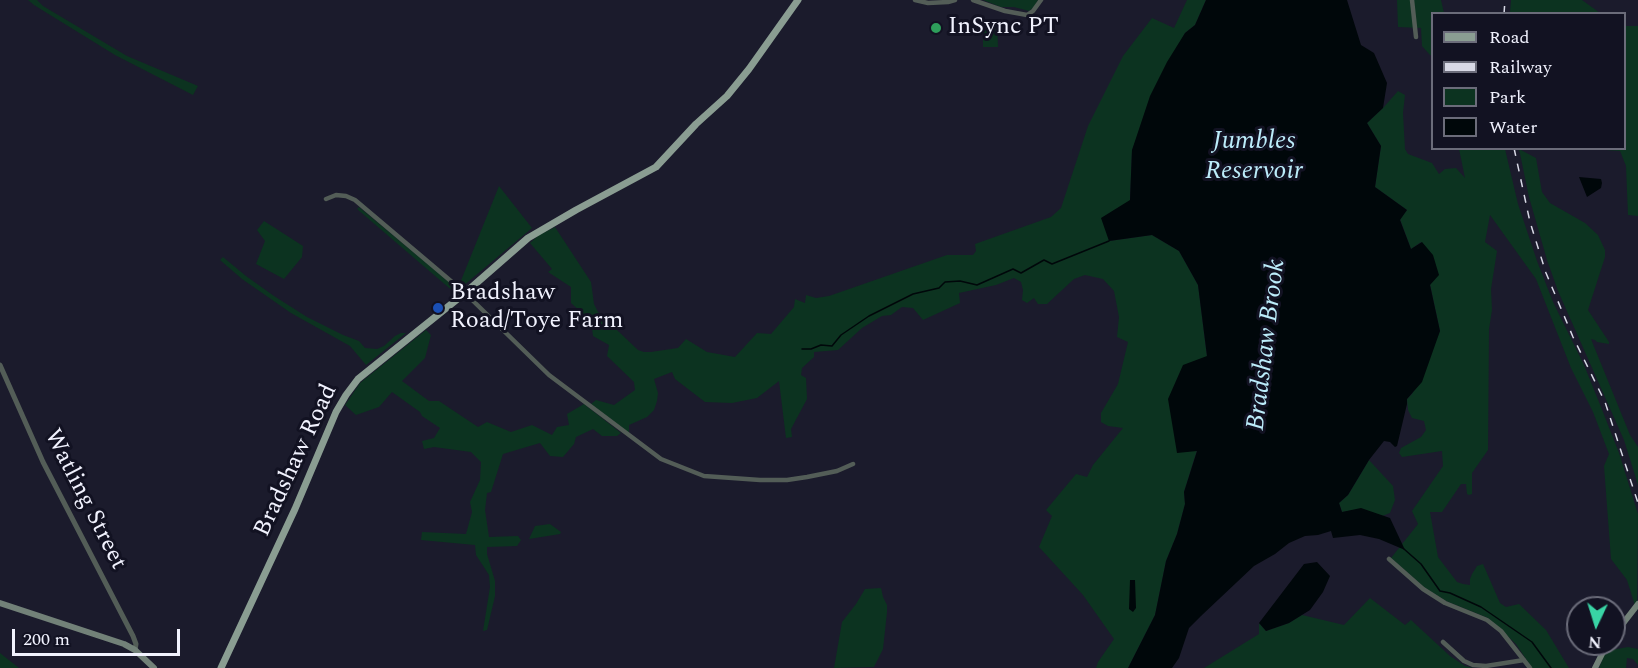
<!DOCTYPE html>
<style>
body{margin:0}
#map{position:relative;width:1638px;height:668px;overflow:hidden;background:#1b1b2c;font-family:Spectral,serif}
canvas{display:block}
.legend{position:absolute;left:1431px;top:12px;width:195px;height:138px;box-sizing:border-box;background:#121222;border:2px solid #6b6c7a;margin:0;padding:8px 10px;list-style:none;font-size:18px;color:#f1f2fe}
.legend li{display:flex;align-items:center;gap:12px;height:30px}
.legend b{width:30px;border:2px solid #6b6c7a}
.north{position:absolute;left:1566px;top:596px;width:60px;height:60px;box-sizing:border-box;background:#121222;border:2px solid #6b6c7a;border-radius:50%;rotate:184deg;font-size:16px;font-weight:700;line-height:24px;text-align:center;color:#f1f2fe}
.north::after{content:'';display:block;margin:auto;width:21px;height:27px;background:#39d4a5;clip-path:polygon(50% 0,100% 100%,50% 72%,0 100%)}
.scale{position:absolute;left:12px;top:629px;width:168px;height:27px;box-sizing:border-box;border:3px solid #f1f2fe;border-top:0;padding-left:8px;font-size:18px;line-height:21px;white-space:nowrap;color:#f1f2fe;-webkit-text-stroke:4px #121222;paint-order:stroke}
</style>
<div id="map">
<canvas width="1638" height="668"></canvas>
<ul class="legend">
<li><b style="height:8px;background:#8a9d92"></b>Road</li>
<li><b style="height:8px;background:#d8d9e6"></b>Railway</li>
<li><b style="height:16px;background:#0c3320"></b>Park</li>
<li><b style="height:16px;background:#00070a"></b>Water</li>
</ul>
<div class="north">N</div>
<div class="scale">200 m</div>
</div>
<script>
const ctx = document.querySelector('canvas').getContext('2d');
ctx.lineJoin = 'round';
function fillPath(path, color) { ctx.fillStyle = color; ctx.fill(path, 'evenodd'); }
const poly = rows => new Path2D(rows.map(r => 'M' + r).join(''));
function strokePath(path, color, width, dash) { ctx.strokeStyle = color; ctx.lineWidth = width; ctx.lineCap = dash ? 'butt' : 'round'; ctx.setLineDash(dash || []); ctx.stroke(path); }
function label(font, color, halo, rows, align = 'center') {
  ctx.font = font + ' Spectral,serif'; ctx.lineWidth = 6; ctx.setLineDash([]); ctx.textBaseline = 'middle'; ctx.strokeStyle = halo; ctx.fillStyle = color; for (const [text, x, y, turn = 0] of rows) {
    ctx.save(); ctx.translate(x, y); ctx.rotate((+turn || 0) * Math.PI / 180); ctx.textAlign = isNaN(turn) ? turn : align; if (halo) ctx.strokeText(text, 0, 0); ctx.fillText(text, 0, 0); ctx.restore();
  }
}
fillPath(poly([
 [28,0,37,0,43,6,127,56,198,86,193,95,115,55,34,5],
 [983,0,1038,0,1034,7,1029,11,1014,7,1001,7],
 [1187,0,1206,0,1195,25,1185,33,1132,150,1130,200,1109,241,1152,235,1179,251,1198,285,1207,357,1197,450,1184,492,1185,504,1177,534,1166,561,1155,615,1128,668,1096,668,1098,662,1114,639,1083,595,1039,547,1052,516,1046,510,1076,474,1087,477,1093,465,1123,428,1108,426,1101,422,1101,413,1118,384,1128,342,1117,337,1119,317,1114,291,1103,279,1085,275,1074,279,1047,304,1038,304,1034,298,1027,303,1022,300,1023,290,1021,282,1014,278,996,285,959,293,960,303,923,320,913,308,902,307,891,315,882,316,862,328,838,350,814,352,814,357,802,368,801,375,806,378,807,399,791,429,792,437,786,438,779,381,757,398,732,403,705,402,675,379,672,372,654,379,658,393,657,401,654,410,647,417,629,425,629,433,591,404,596,400,614,405,635,390,634,382,607,356,609,345,593,336,592,328,586,326,581,312,571,303,571,287,548,272,552,269,530,243,539,235,555,227,591,282,594,304,598,312,638,350,644,352,651,352,678,348,686,339,707,352,735,357,757,333,771,334,794,307,795,299,805,303,806,295,816,298,829,296,947,255,973,255,976,251,975,244,1051,217,1061,208,1088,126,1123,56,1152,18,1174,28],
 [1397,0,1441,0,1444,13,1432,14,1432,56,1430,55,1422,46,1421,28,1398,27],
 [1511,0,1582,0,1600,13,1510,13],
 [997,22,998,47,983,47,983,23],
 [1625,26,1638,26,1638,216,1628,215,1626,166,1620,151,1592,149,1624,148],
 [1398,91,1405,95,1403,113,1405,149,1408,154,1432,163,1439,174,1445,169,1456,168,1465,178,1459,149,1505,149,1518,204,1537,261,1553,302,1584,365,1601,407,1619,453,1638,514,1637,612,1627,580,1611,559,1604,466,1609,454,1593,412,1571,368,1536,279,1490,215,1485,242,1497,251,1491,289,1492,310,1489,329,1488,450,1472,473,1472,494,1469,495,1467,494,1466,484,1461,484,1442,512,1430,512,1438,557,1457,582,1463,584,1470,585,1470,579,1472,574,1477,566,1483,564,1500,603,1506,607,1519,604,1546,630,1569,668,1532,668,1516,644,1488,618,1446,601,1425,588,1391,558,1418,524,1412,511,1443,466,1442,451,1402,457,1399,453,1401,448,1421,437,1426,430,1424,421,1412,418,1408,410,1407,399,1412,394,1440,331,1421,242,1411,249,1400,219,1407,210,1375,187,1381,146,1367,123,1383,108],
 [1519,149,1536,158,1542,192,1550,203,1585,223,1598,235,1605,250,1605,257,1588,310,1609,342,1609,344,1597,342,1595,340,1591,339,1630,435,1638,447,1638,485,1624,440,1558,291,1547,260,1529,197],
 [499,186,532,228,463,286,460,283],
 [359,207,459,290,455,293,357,209],
 [264,221,303,246,302,257,284,279,256,264,265,241,257,230],
 [223,257,246,276,274,296,307,317,343,335,359,341,365,348,377,349,384,346,395,336,401,333,406,333,366,365,350,346,291,313,242,279,220,260],
 [426,330,431,335,425,358,402,381,429,401,439,401,478,427,487,422,511,432,532,425,552,435,557,427,569,425,567,414,584,404,621,433,617,436,602,436,593,429,576,437,574,444,563,457,550,456,540,443,503,454,491,492,487,493,485,510,489,537,518,536,521,540,517,546,487,547,487,554,495,581,495,596,487,630,483,631,490,587,489,575,476,555,475,545,421,540,422,532,466,534,472,512,470,502,480,480,481,462,471,452,434,447,424,449,422,441,434,438,440,428,422,416,420,412,392,392,379,407,356,415,345,405,360,383],
 [1369,460,1393,486,1395,500,1390,513,1382,516,1361,509,1342,512,1339,503,1348,495],
 [550,524,561,532,560,534,529,539,535,526],
 [881,588,883,597,887,605,887,612,883,649,874,667,834,668,842,622,856,604,865,589],
 [1370,598,1405,625,1411,620,1450,656,1465,666,1474,668,1204,668,1259,634,1259,623,1266,631,1289,623,1302,615,1344,625],
 [1628,647,1638,649,1638,665,1633,659,1627,658,1626,668,1599,668,1606,651],
 [0,653,19,668,0,668]
]), '#0c3320');
fillPath(poly([
 [1206,0,1347,0,1361,45,1374,53,1387,83,1383,108,1367,123,1381,146,1375,187,1407,210,1400,220,1411,249,1422,242,1433,255,1439,275,1430,285,1440,331,1422,382,1407,399,1407,404,1397,446,1395,447,1390,442,1384,441,1369,460,1348,495,1339,503,1342,512,1361,508,1390,518,1405,550,1379,539,1360,535,1333,538,1331,531,1318,535,1305,536,1289,543,1275,554,1254,566,1201,616,1189,628,1179,658,1172,668,1128,668,1155,615,1166,561,1177,534,1185,504,1184,492,1197,451,1177,453,1168,399,1183,365,1207,356,1198,285,1179,251,1152,235,1109,241,1101,218,1130,200,1132,150,1150,96,1167,62,1185,33,1195,25],
 [1579,177,1601,179,1602,183,1601,188,1587,197],
 [1317,562,1330,576,1323,592,1310,610,1289,623,1266,631,1259,623,1304,564],
 [1130,580,1135,580,1136,608,1133,612,1129,609]
]), '#00070a');
strokePath(poly([
 [802,349,811,349,821,345,832,346,841,335,869,316,913,294,939,288,945,282,960,281,977,285,1013,269,1021,273,1044,260,1052,264,1109,241],
 [1404,549,1421,564,1440,591,1450,593,1481,607,1532,642,1551,668]
]), '#00070a', 1.5);
strokePath(poly([
 [915,0,928,3,948,2,955,0],
 [973,0,1005,11,1027,15,1033,11,1041,0],
 [1412,0,1416,37],
 [326,199,336,195,346,196,355,200,465,293,549,375,661,459,704,476,760,480,787,480,807,477,837,471,853,464],
 [1389,559,1423,589,1445,603,1487,620,1501,631,1530,668],
 [1443,642,1464,661,1473,665,1486,666,1524,660]
]), '#535d57', 4.5);
strokePath(poly([
 [0,365,43,462,133,636,136,644,135,650]
]), '#535d57', 5);
strokePath(poly([
 [0,603,124,644,135,650,154,668],
 [1614,635,1638,604],
 [1595,668,1607,644]
]), '#728178', 6);
strokePath(poly([
 [221,668,295,509,336,412,346,395,358,379,465,293,528,238,576,210,656,167,696,124,727,96,749,69,798,0]
]), '#8a9d92', 7);
strokePath(poly([
 [1504,14,1505,0],
 [1514,148,1530,222,1546,273,1573,337,1605,402,1638,503]
]), '#d8d9e6', 1.5, [8, 8]);
for (const [x, y, r, color] of [
 [936,28,6,"#2e9e5b"],
 [438,308,6,"#1a4fb4"]
]) { const dot = new Path2D(); dot.arc(x, y, r, 0, 2 * Math.PI); ctx.fillStyle = color; ctx.fill(dot); strokePath(dot, '#121222', 2); }
label('24px', '#f1f2fe', '#121222', [
 ["InSync PT",948,28],
 ["Bradshaw",450,294],
 ["Road/Toye Farm",450,322]
], 'left');
label('24px', '#f1f2fe', '#121222', [
 ["Bradshaw Road",297,461,-65],
 ["Watling Street",84,500,63]
]);
label('italic 26px', '#bcecfa', '#121222', [
 ["Jumbles",1254,143],
 ["Reservoir",1254,173],
 ["Bradshaw Brook",1268,345,-83]
]);
</script>
